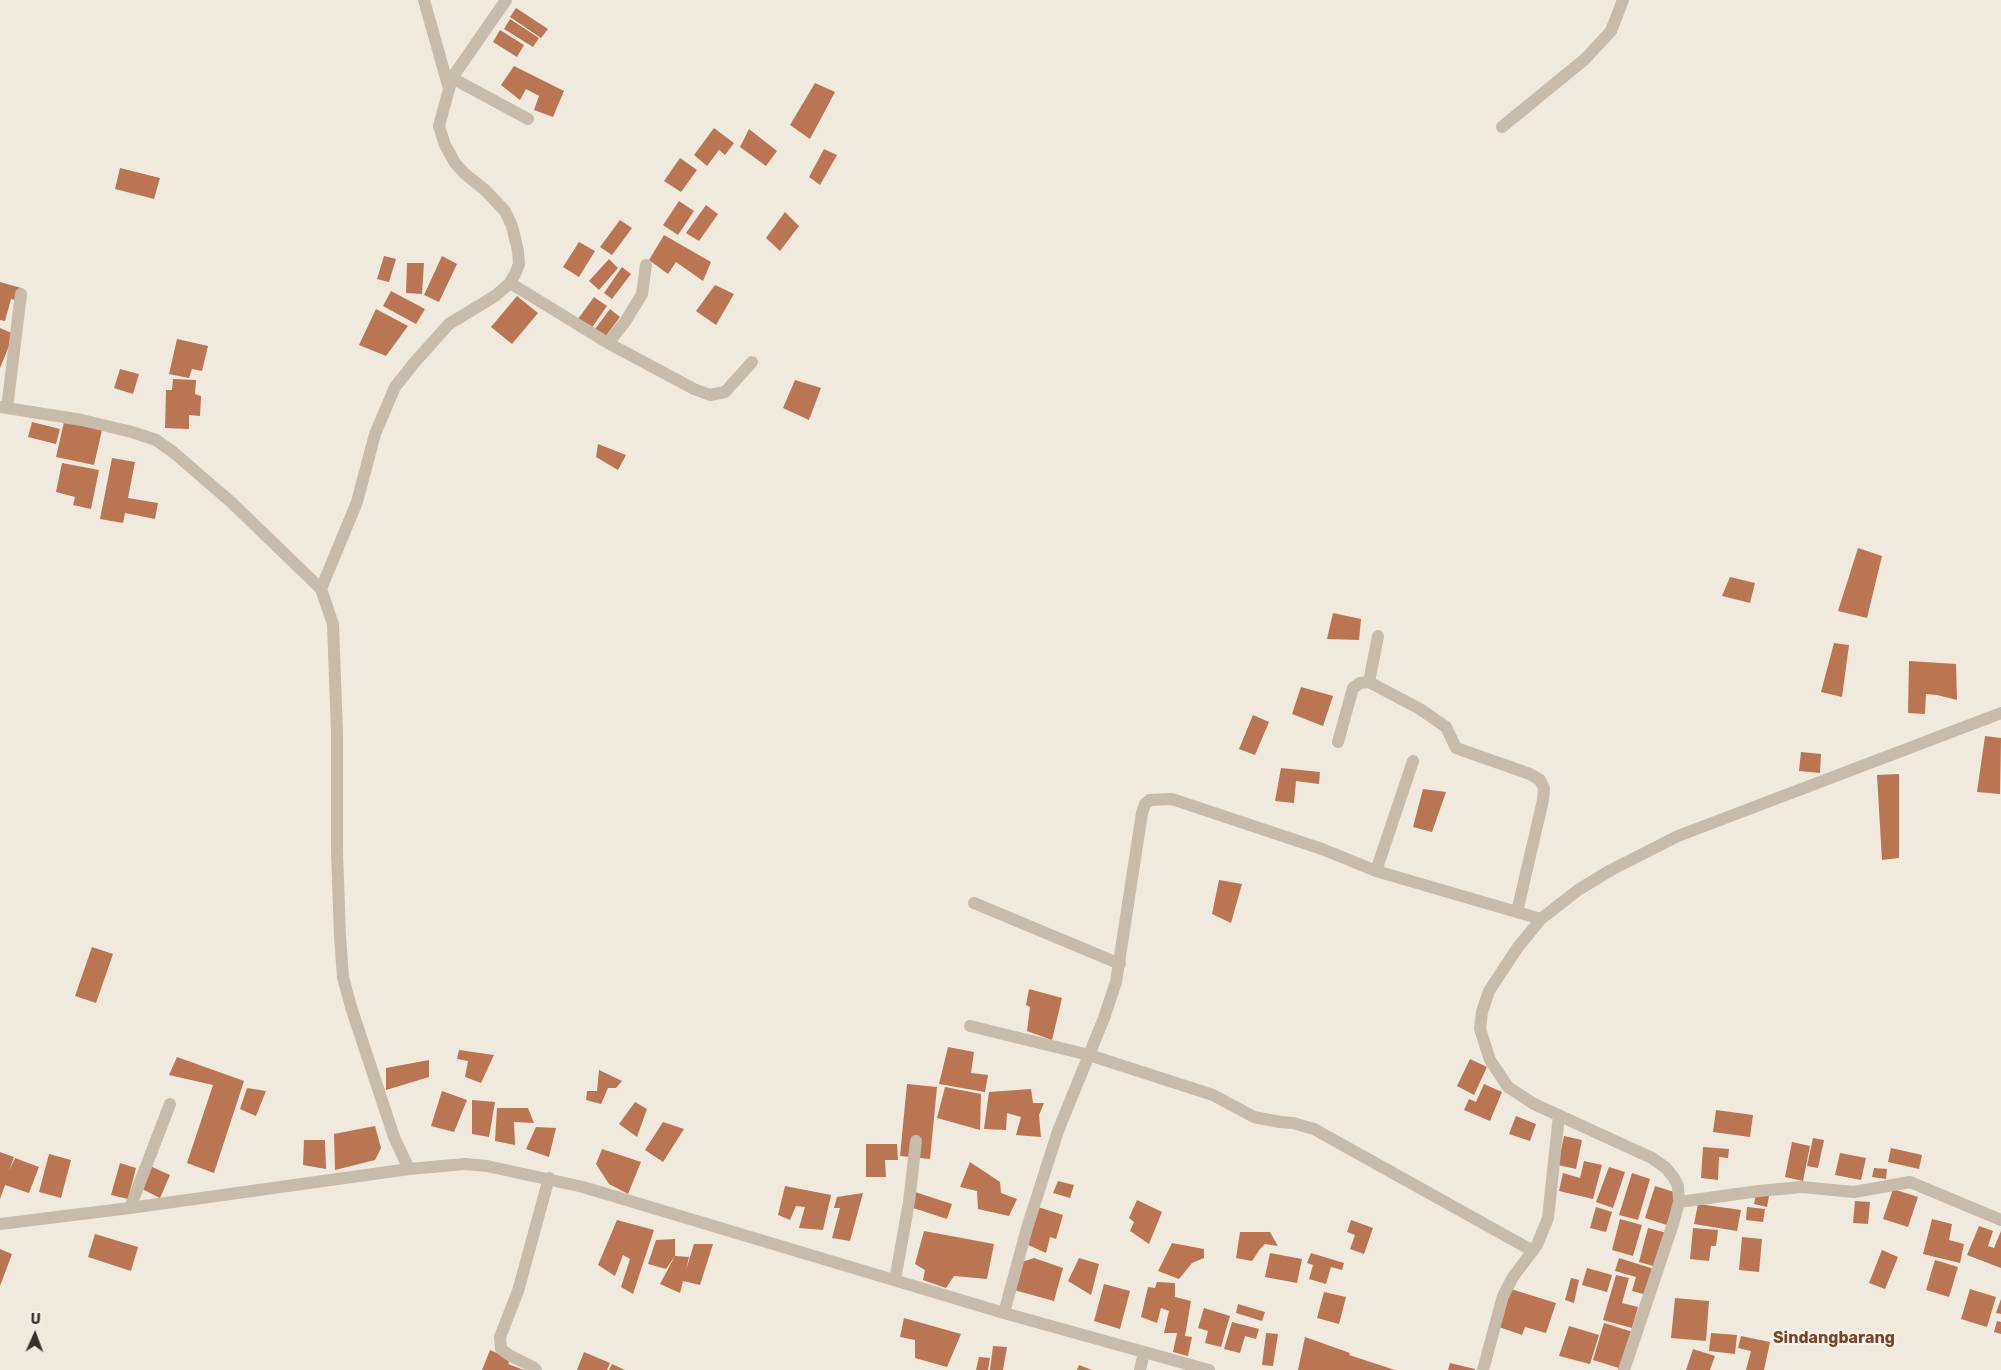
<!DOCTYPE html>
<style>
body{margin:0}
#map{position:relative;width:2001px;height:1370px;overflow:hidden;background:#f0e9de;font-family:Rubik,sans-serif}
canvas{display:block}
.north{position:absolute;left:10px;top:1310px;width:50px;height:50px;-webkit-text-stroke:4px #f8f3ea;paint-order:stroke;rotate:2deg;font-size:14px;font-weight:700;line-height:20px;text-align:center;color:#362f2a}
.north::after{content:'';display:block;margin:auto;width:18px;height:22px;background:#362f2a;clip-path:polygon(50% 0,100% 100%,50% 72%,0 100%)}
</style>
<div id="map">
<canvas width="2001" height="1370"></canvas>
<div class="north">U</div>
</div>
<script>
const ctx = document.querySelector('canvas').getContext('2d');
ctx.lineJoin = 'round';
function fillPath(path, color) { ctx.fillStyle = color; ctx.fill(path, 'evenodd'); }
const poly = rows => new Path2D(rows.map(r => 'M' + r).join(''));
function strokePath(path, color, width, dash) { ctx.strokeStyle = color; ctx.lineWidth = width; ctx.lineCap = dash ? 'butt' : 'round'; ctx.setLineDash(dash || []); ctx.stroke(path); }
function label(font, color, halo, rows, align = 'center') {
  ctx.font = font + ' Rubik,sans-serif'; ctx.lineWidth = 4.5; ctx.setLineDash([]); ctx.textBaseline = 'middle'; ctx.strokeStyle = halo; ctx.fillStyle = color; for (const [text, x, y, turn = 0] of rows) {
    ctx.save(); ctx.translate(x, y); ctx.rotate((+turn || 0) * Math.PI / 180); ctx.textAlign = isNaN(turn) ? turn : align; if (halo) ctx.strokeText(text, 0, 0); ctx.fillText(text, 0, 0); ctx.restore();
  }
}
fillPath(poly([
 [516,8,548,29,541,38,510,17],
 [510,19,539,38,533,47,504,29],
 [500,30,524,45,517,57,493,42],
 [514,66,564,91,553,117,534,110,539,96,526,89,520,100,501,85],
 [815,83,835,92,810,139,790,125],
 [714,128,734,143,725,155,719,150,707,166,694,155],
 [749,129,777,151,766,166,740,147],
 [824,149,837,155,820,185,809,177],
 [680,158,697,170,681,192,664,181],
 [120,168,160,178,154,199,115,189],
 [679,201,694,211,678,235,663,225],
 [706,205,718,214,699,241,686,233],
 [785,212,799,226,780,251,766,238],
 [620,220,632,228,612,255,600,247],
 [664,235,711,262,703,281,676,262,668,274,649,260],
 [579,242,595,251,579,277,563,267],
 [384,256,396,259,389,282,377,279],
 [442,256,457,264,439,302,424,295],
 [609,259,618,268,599,290,589,281],
 [407,263,424,263,422,294,406,293],
 [622,267,631,274,612,299,604,293],
 [0,282,21,288,18,301,11,299,5,321,0,320],
 [715,285,734,294,716,325,696,311],
 [391,291,425,309,416,324,383,306],
 [517,296,538,313,512,344,491,327],
 [594,297,607,306,591,329,578,319],
 [376,309,408,326,386,356,359,345],
 [610,309,620,317,605,337,595,329],
 [0,328,14,334,0,368],
 [177,339,208,346,202,371,192,369,189,378,169,374],
 [120,369,139,374,133,394,114,388],
 [173,379,196,380,195,394,201,396,200,416,189,415,189,429,165,428,166,390,172,390],
 [795,380,821,388,809,420,783,408],
 [32,422,60,429,56,444,28,437],
 [64,422,102,430,94,465,56,457],
 [598,444,626,455,618,470,596,457],
 [112,458,135,462,128,498,158,503,155,519,125,513,123,523,100,519],
 [62,463,99,470,91,509,73,505,75,497,56,492],
 [1858,548,1882,556,1867,618,1838,611],
 [1730,577,1755,583,1750,603,1722,596],
 [1333,613,1361,619,1359,640,1327,639],
 [1834,643,1849,645,1842,697,1821,692],
 [1909,661,1956,664,1957,700,1937,695,1926,694,1925,714,1908,713],
 [1301,687,1333,696,1323,726,1292,714],
 [1253,715,1269,722,1255,755,1239,749],
 [1985,736,2001,738,2000,794,1977,792],
 [1801,752,1821,754,1820,773,1799,771],
 [1281,768,1320,772,1319,784,1296,781,1294,803,1275,801],
 [1899,774,1899,858,1882,860,1877,775],
 [1423,789,1446,792,1432,832,1413,827],
 [1219,880,1242,884,1231,923,1212,914],
 [92,947,113,954,96,1003,75,996],
 [1029,989,1062,998,1052,1040,1027,1031,1030,1007,1026,1005],
 [948,1047,974,1052,971,1073,988,1075,985,1092,939,1084],
 [459,1050,494,1055,481,1083,465,1077,468,1061,457,1059],
 [177,1057,244,1081,214,1173,187,1163,213,1085,169,1075],
 [1470,1059,1487,1067,1474,1095,1457,1086],
 [429,1060,429,1077,386,1090,386,1068],
 [599,1070,622,1081,616,1088,608,1088,601,1104,586,1100,587,1091,597,1091],
 [907,1084,937,1087,930,1159,900,1156],
 [1484,1084,1502,1092,1490,1121,1464,1110,1469,1099,1476,1102],
 [945,1087,981,1094,980,1130,937,1118],
 [247,1088,266,1091,256,1116,240,1109],
 [1031,1089,1033,1103,1044,1103,1039,1115,1041,1137,1016,1135,1021,1117,1007,1113,1006,1130,984,1129,989,1092],
 [442,1091,467,1100,454,1132,431,1126],
 [472,1100,495,1102,489,1137,472,1134],
 [635,1102,647,1109,637,1137,619,1124],
 [497,1108,528,1108,534,1123,514,1122,515,1145,495,1141],
 [1716,1110,1753,1115,1750,1137,1713,1132],
 [1516,1116,1536,1124,1530,1141,1509,1134],
 [663,1122,684,1129,663,1162,645,1150],
 [375,1126,381,1148,375,1160,335,1170,334,1134],
 [536,1127,556,1128,549,1157,526,1149],
 [1564,1136,1582,1140,1576,1169,1558,1165],
 [1813,1138,1824,1140,1818,1168,1807,1166],
 [304,1140,325,1140,326,1169,303,1165],
 [1792,1142,1810,1146,1803,1181,1785,1177],
 [866,1144,897,1144,898,1160,885,1160,886,1177,866,1177],
 [1703,1147,1729,1149,1728,1158,1719,1157,1718,1180,1701,1178],
 [1891,1148,1922,1155,1919,1169,1888,1162],
 [602,1149,641,1162,628,1194,609,1184,596,1164],
 [0,1152,14,1157,9,1171,15,1158,39,1167,29,1193,5,1185,0,1199],
 [1840,1153,1866,1158,1861,1180,1835,1175],
 [49,1154,71,1160,61,1198,39,1192],
 [1584,1161,1602,1165,1593,1199,1559,1191,1563,1173,1580,1178],
 [970,1162,1000,1182,1001,1193,1017,1199,1009,1216,978,1209,977,1191,960,1187],
 [120,1163,136,1168,128,1199,111,1195],
 [150,1166,170,1175,160,1198,140,1188],
 [1609,1167,1625,1172,1613,1208,1596,1202],
 [1874,1168,1887,1169,1886,1179,1872,1177],
 [1632,1173,1650,1179,1638,1220,1619,1215],
 [1058,1181,1074,1185,1070,1198,1053,1193],
 [785,1186,831,1195,823,1230,799,1228,805,1207,796,1206,790,1220,778,1215],
 [1655,1186,1677,1193,1667,1225,1645,1218],
 [1893,1189,1918,1197,1908,1227,1883,1219],
 [915,1192,952,1204,947,1219,910,1207],
 [863,1193,850,1241,832,1238,840,1208,834,1208,837,1197],
 [1756,1194,1769,1196,1767,1207,1754,1204],
 [1137,1200,1162,1212,1149,1244,1130,1231,1134,1222,1129,1218],
 [1855,1201,1870,1202,1868,1224,1853,1223],
 [1698,1204,1741,1210,1737,1231,1694,1224],
 [1038,1207,1063,1215,1056,1239,1050,1237,1046,1253,1026,1244],
 [1596,1207,1612,1212,1606,1232,1590,1228],
 [1747,1207,1765,1209,1763,1222,1746,1220],
 [1620,1219,1642,1225,1633,1256,1612,1250],
 [1932,1219,1952,1224,1949,1240,1964,1244,1960,1263,1923,1254],
 [617,1220,654,1230,633,1294,621,1287,630,1259,623,1255,615,1276,598,1265],
 [1351,1220,1373,1228,1364,1254,1350,1249,1355,1235,1347,1232],
 [1979,1226,1993,1231,1988,1246,1994,1248,2001,1231,2001,1268,1967,1255],
 [1648,1228,1667,1233,1657,1267,1639,1262],
 [1693,1228,1718,1230,1716,1246,1711,1246,1709,1261,1690,1259],
 [924,1231,994,1244,987,1279,954,1276,946,1288,923,1280,925,1270,915,1264],
 [1240,1232,1270,1232,1278,1246,1265,1244,1260,1249,1252,1261,1236,1258],
 [95,1234,138,1247,131,1271,88,1257],
 [1742,1237,1762,1239,1759,1272,1739,1270],
 [675,1239,675,1256,689,1257,686,1270,694,1244,713,1244,700,1285,683,1281,680,1293,660,1284,675,1256,666,1269,648,1264,656,1240],
 [1172,1243,1204,1249,1204,1258,1192,1263,1179,1279,1158,1271],
 [0,1249,12,1254,0,1286],
 [1882,1250,1898,1257,1885,1289,1869,1283],
 [1270,1253,1302,1259,1297,1283,1265,1277],
 [1311,1253,1344,1263,1342,1270,1331,1267,1326,1284,1309,1279,1313,1265,1307,1263],
 [1034,1258,1063,1268,1054,1301,1014,1290,1022,1262],
 [1079,1258,1099,1264,1091,1295,1068,1281],
 [1619,1258,1654,1269,1647,1295,1632,1291,1636,1277,1615,1271],
 [1935,1260,1958,1267,1949,1297,1926,1290],
 [1587,1268,1612,1275,1607,1292,1582,1285],
 [1616,1275,1629,1278,1622,1303,1638,1307,1632,1328,1603,1320],
 [1571,1278,1579,1280,1574,1303,1565,1300],
 [1157,1282,1175,1283,1175,1297,1191,1301,1185,1336,1192,1337,1188,1356,1173,1352,1177,1333,1164,1333,1169,1311,1161,1308,1157,1323,1141,1317,1148,1287,1155,1288],
 [1104,1284,1130,1291,1120,1329,1094,1321],
 [1511,1289,1556,1303,1546,1333,1525,1327,1522,1335,1499,1327],
 [1970,1289,1996,1297,1987,1327,1961,1319],
 [1324,1292,1346,1297,1339,1324,1317,1318],
 [1675,1298,1709,1301,1706,1341,1671,1338],
 [2001,1299,2001,1314,1996,1313],
 [1238,1304,1265,1312,1262,1321,1236,1313],
 [1204,1308,1230,1316,1221,1347,1205,1343,1208,1331,1198,1328],
 [904,1318,961,1334,947,1367,915,1358,915,1340,900,1337],
 [1997,1321,2001,1322,2001,1334,1994,1332],
 [1232,1322,1259,1329,1256,1339,1245,1336,1240,1353,1224,1349],
 [1604,1323,1633,1332,1622,1369,1593,1360],
 [1569,1326,1599,1335,1590,1364,1559,1356],
 [1266,1333,1278,1334,1273,1366,1262,1365],
 [1711,1333,1737,1335,1735,1354,1709,1351],
 [1741,1336,1770,1342,1764,1370,1746,1370,1751,1351,1738,1348],
 [1305,1337,1350,1353,1349,1355,1395,1370,1298,1370],
 [993,1346,1007,1347,1003,1370,990,1370],
 [1693,1349,1715,1356,1710,1370,1686,1370],
 [490,1350,510,1359,508,1364,524,1370,482,1370],
 [584,1352,610,1363,607,1370,577,1370],
 [979,1357,990,1358,988,1370,976,1370],
 [1450,1363,1475,1369,1475,1370,1448,1370],
 [612,1364,625,1370,609,1370],
 [1079,1365,1092,1370,1077,1370]
]), '#ba7552');
strokePath(poly([
 [424,0,449,89],
 [452,78,528,119],
 [1502,127,1585,59,1611,31,1623,0],
 [510,283,608,343,694,389,710,395,725,392,752,362],
 [608,343,625,322,642,294,646,265],
 [0,407,82,420,132,432,156,440,173,452,231,502,321,589,333,624,337,733,337,851,340,937,343,977,351,1007,394,1137,409,1169],
 [7,408,21,294],
 [321,589,357,502,375,434,395,387,414,363,449,324,495,296,510,283,515,274,519,264,518,251,512,226,505,211,485,190,464,173,455,163,445,145,439,126,452,78,506,0],
 [1369,682,1420,709,1446,727,1456,748,1530,774,1540,780,1544,788,1543,800,1517,912],
 [1338,742,1353,688,1360,683,1369,682,1378,636],
 [1376,871,1413,761],
 [974,903,1120,964],
 [970,1026,1089,1055,1213,1095,1254,1117,1280,1122,1293,1123,1314,1129,1533,1251],
 [1679,1202,1759,1191,1802,1187,1854,1192,1910,1182,2001,1220],
 [130,1208,170,1104],
 [0,1224,130,1208,409,1169,465,1164,487,1166,583,1187,1004,1313,1209,1370],
 [895,1280,909,1202,916,1141],
 [1004,1313,1027,1228,1058,1131,1104,1018,1116,982,1142,813,1145,804,1150,800,1172,799,1322,849,1376,871,1541,919],
 [536,1370,533,1367,509,1355,501,1349,500,1337,518,1291,549,1178],
 [1140,1370,1144,1352],
 [1483,1370,1503,1296,1513,1277,1537,1245,1548,1218,1559,1115],
 [1624,1370,1673,1224,1679,1202,1678,1186,1674,1178,1666,1168,1652,1158,1534,1104,1508,1087,1490,1060,1480,1029,1482,1012,1489,991,1518,947,1541,919,1578,890,1611,870,1678,836,2001,713]
]), '#c7bbab', 12);
label('bold 16px', '#7d462a', '#f8f3ea', [
 ["Sindangbarang",1834,1338]
]);
</script>
